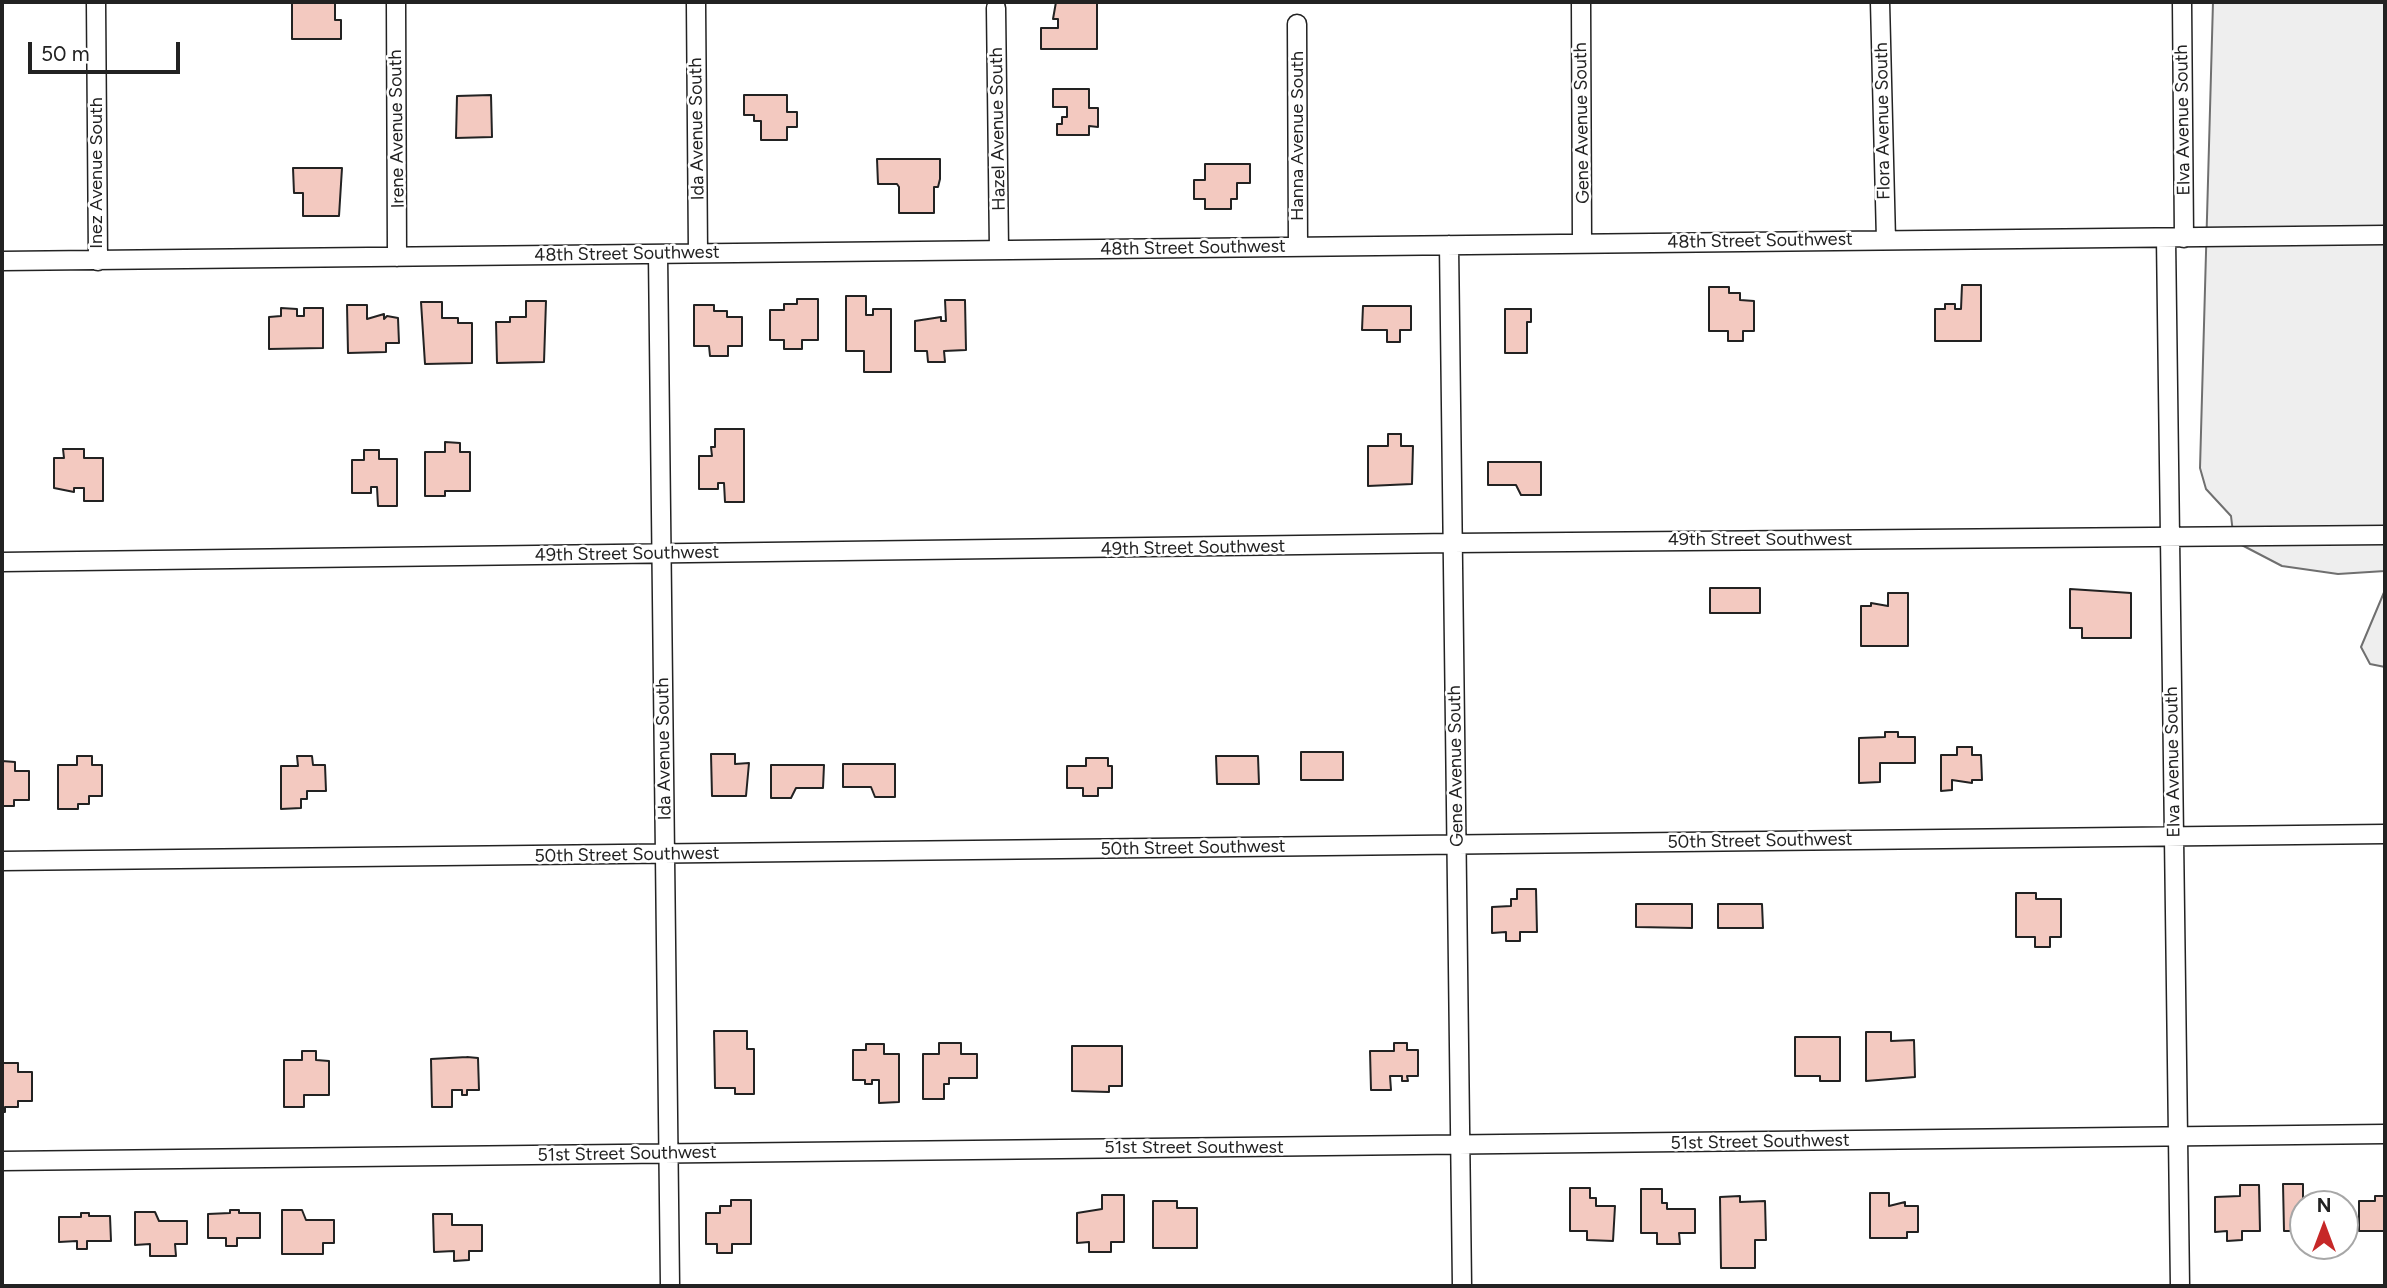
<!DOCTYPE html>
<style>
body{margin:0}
#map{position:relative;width:2387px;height:1288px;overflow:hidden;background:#fff;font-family:Figtree,sans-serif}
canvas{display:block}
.frame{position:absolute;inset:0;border:4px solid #222;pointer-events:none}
.north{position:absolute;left:2289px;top:1190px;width:70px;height:70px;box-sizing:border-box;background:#fff;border:2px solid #a7a7a7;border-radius:50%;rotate:0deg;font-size:19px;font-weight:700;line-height:28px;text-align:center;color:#222}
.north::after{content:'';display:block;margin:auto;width:24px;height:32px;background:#c62828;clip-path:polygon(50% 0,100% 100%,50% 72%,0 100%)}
.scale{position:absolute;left:28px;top:42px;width:152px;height:32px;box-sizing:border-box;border:4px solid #222;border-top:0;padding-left:9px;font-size:21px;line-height:24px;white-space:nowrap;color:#222;-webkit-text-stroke:5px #fff;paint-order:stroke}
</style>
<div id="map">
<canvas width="2387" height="1288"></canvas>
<div class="frame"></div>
<div class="north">N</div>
<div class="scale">50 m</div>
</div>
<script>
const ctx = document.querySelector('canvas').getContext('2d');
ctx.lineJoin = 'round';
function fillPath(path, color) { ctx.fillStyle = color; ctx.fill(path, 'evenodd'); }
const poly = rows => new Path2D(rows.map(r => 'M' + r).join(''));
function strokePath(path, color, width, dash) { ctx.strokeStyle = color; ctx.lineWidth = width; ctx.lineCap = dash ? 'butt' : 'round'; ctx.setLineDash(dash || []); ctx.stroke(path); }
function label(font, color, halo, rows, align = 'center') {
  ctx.font = font + ' Figtree,sans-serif'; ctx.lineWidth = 5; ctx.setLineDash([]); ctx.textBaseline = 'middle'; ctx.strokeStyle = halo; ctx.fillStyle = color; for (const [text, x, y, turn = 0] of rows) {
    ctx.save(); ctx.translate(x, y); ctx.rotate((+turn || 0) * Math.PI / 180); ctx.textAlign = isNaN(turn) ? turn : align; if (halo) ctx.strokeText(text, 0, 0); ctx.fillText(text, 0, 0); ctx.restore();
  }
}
const green = poly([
 [2213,2,2385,2,2385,571,2338,574,2282,566,2234,541,2231,516,2206,489,2200,468,2213,2],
 [2385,590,2385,667,2370,664,2361,647,2385,590]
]);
fillPath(green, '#eee');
strokePath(green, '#6f6f6f', 2);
const building = poly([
 [292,2,335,2,335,20,341,20,341,39,292,39,292,2],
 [1056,2,1097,2,1097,49,1041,49,1041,28,1058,28,1058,19,1053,19,1056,2],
 [1053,89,1089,89,1089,108,1098,108,1098,127,1089,126,1089,135,1057,135,1057,124,1062,124,1062,117,1067,117,1067,107,1053,107,1053,89],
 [491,95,492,137,456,138,457,96,491,95],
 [744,95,787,95,787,112,797,112,797,127,787,127,787,140,761,140,761,121,754,121,754,115,744,115,744,95],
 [877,159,940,159,940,179,938,187,934,187,934,213,899,213,899,187,897,184,878,184,877,159],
 [1205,164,1250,164,1250,183,1237,183,1237,199,1231,199,1231,209,1205,209,1205,199,1194,199,1194,180,1205,180,1205,164],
 [293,168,342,168,339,216,303,216,303,193,294,193,293,168],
 [1962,285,1981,285,1981,341,1935,341,1935,309,1945,309,1945,304,1955,304,1955,309,1961,309,1962,285],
 [1709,287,1729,287,1729,293,1740,293,1740,300,1754,301,1754,331,1743,331,1743,341,1728,341,1728,331,1709,331,1709,287],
 [846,296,866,296,866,315,873,315,873,309,891,309,891,372,864,372,864,351,846,351,846,296],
 [797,299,818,299,818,340,802,340,802,349,784,349,784,340,770,340,770,310,784,310,784,304,797,304,797,299],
 [945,300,965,300,966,350,944,351,945,362,928,362,927,351,915,351,915,321,941,317,941,321,946,321,945,300],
 [526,301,546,301,544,362,497,363,496,322,510,322,510,317,526,317,526,301],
 [421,302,442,302,442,318,458,318,458,323,472,323,472,363,425,364,421,302],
 [347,305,367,305,367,319,384,314,384,319,387,316,398,318,399,343,386,343,386,352,348,353,347,305],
 [694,305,714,305,714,311,727,311,727,317,742,317,742,346,728,346,728,356,710,356,709,346,694,346,694,305],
 [1363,306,1411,306,1411,330,1400,330,1400,342,1387,342,1387,330,1362,330,1363,306],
 [281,308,297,309,297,316,304,316,304,308,323,308,323,348,269,349,269,317,281,316,281,308],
 [1505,309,1531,309,1531,322,1527,322,1527,353,1505,353,1505,309],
 [715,429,744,429,744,502,725,502,724,483,718,483,718,489,699,489,699,456,712,456,711,447,715,447,715,429],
 [1388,434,1401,434,1401,446,1413,446,1412,484,1368,486,1368,446,1388,446,1388,434],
 [445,442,460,443,460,452,470,452,470,491,445,491,445,496,425,496,425,452,445,452,445,442],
 [63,449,84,449,84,458,103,458,103,501,84,501,84,488,74,488,74,492,54,488,54,458,64,458,63,449],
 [364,450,379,450,379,459,397,459,397,506,378,506,377,487,371,487,371,493,352,493,352,460,364,460,364,450],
 [1488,462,1541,462,1541,495,1521,495,1516,485,1488,485,1488,462],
 [1710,588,1760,588,1760,613,1710,613,1710,588],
 [2070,589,2131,593,2131,638,2082,638,2082,628,2070,628,2070,589],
 [1888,593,1908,593,1908,646,1861,646,1861,606,1871,606,1871,603,1888,606,1888,593],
 [1885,732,1898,732,1898,737,1915,737,1915,763,1880,763,1880,782,1859,783,1859,738,1885,737,1885,732],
 [1957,747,1972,747,1972,755,1981,755,1982,780,1972,780,1972,783,1952,780,1952,790,1941,791,1941,755,1957,755,1957,747],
 [1301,752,1343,752,1343,780,1301,780,1301,752],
 [711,754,735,754,735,764,749,763,746,796,712,796,711,754],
 [77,756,92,756,92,765,102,765,102,796,89,796,89,804,78,804,78,809,58,809,58,765,77,765,77,756],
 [297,756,312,756,313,765,325,765,326,791,307,791,307,799,301,799,301,808,281,809,281,766,298,766,297,756],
 [1216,756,1258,756,1259,784,1217,784,1216,756],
 [1086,758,1108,758,1108,766,1112,766,1112,788,1098,788,1098,796,1083,796,1083,788,1067,788,1067,766,1086,766,1086,758],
 [2,761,15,762,15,771,29,771,29,800,14,800,14,806,2,806,2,761],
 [843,764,895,764,895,797,875,797,871,787,843,787,843,764],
 [771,765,824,765,823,788,796,788,791,798,771,798,771,765],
 [1517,889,1536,889,1537,932,1520,932,1520,941,1506,941,1506,932,1492,933,1492,907,1511,906,1511,899,1517,899,1517,889],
 [2016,893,2036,893,2036,899,2061,899,2061,937,2050,937,2050,947,2035,947,2035,937,2016,937,2016,893],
 [1636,904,1692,904,1692,928,1636,927,1636,904],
 [1718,904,1762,904,1763,928,1718,928,1718,904],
 [714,1031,747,1031,747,1049,754,1049,754,1094,735,1094,735,1088,715,1088,714,1031],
 [1866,1032,1891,1032,1891,1041,1914,1040,1915,1077,1866,1081,1866,1032],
 [1795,1037,1840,1037,1840,1081,1820,1081,1820,1076,1795,1076,1795,1037],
 [939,1043,961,1043,961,1054,977,1054,977,1078,949,1078,949,1084,944,1084,944,1099,923,1099,923,1054,939,1054,939,1043],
 [1394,1043,1407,1043,1407,1050,1418,1050,1418,1076,1407,1076,1408,1081,1402,1081,1402,1076,1390,1076,1391,1090,1371,1090,1370,1051,1394,1051,1394,1043],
 [866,1044,884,1044,884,1054,899,1054,899,1102,879,1103,879,1080,872,1080,872,1084,865,1084,865,1080,853,1080,853,1050,866,1050,866,1044],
 [1072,1046,1122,1046,1122,1086,1109,1086,1109,1092,1072,1091,1072,1046],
 [302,1051,316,1051,316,1060,329,1061,329,1095,304,1095,304,1107,284,1107,284,1060,302,1060,302,1051],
 [467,1057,478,1058,479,1090,467,1090,467,1095,462,1095,462,1090,452,1090,452,1107,432,1107,431,1059,467,1057],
 [2,1063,18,1063,18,1072,32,1072,32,1101,18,1101,18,1107,5,1107,5,1112,2,1112,2,1063],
 [2283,1184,2303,1184,2303,1201,2309,1201,2309,1196,2318,1196,2318,1201,2334,1201,2334,1204,2303,1204,2303,1231,2284,1231,2283,1184],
 [2240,1185,2259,1185,2260,1231,2242,1231,2242,1240,2227,1241,2227,1231,2215,1232,2215,1197,2240,1196,2240,1185],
 [1570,1188,1590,1188,1590,1198,1596,1198,1596,1206,1615,1206,1613,1241,1587,1240,1587,1231,1570,1231,1570,1188],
 [1641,1189,1662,1189,1662,1203,1667,1203,1667,1209,1695,1209,1695,1233,1679,1233,1680,1244,1657,1244,1657,1233,1641,1233,1641,1189],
 [1870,1193,1889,1193,1889,1206,1905,1202,1905,1206,1918,1206,1918,1232,1907,1232,1907,1238,1870,1238,1870,1193],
 [1102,1195,1124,1195,1124,1242,1111,1242,1111,1252,1089,1252,1089,1242,1077,1243,1077,1213,1102,1209,1102,1195],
 [1740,1196,1740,1202,1765,1201,1766,1240,1755,1240,1755,1268,1721,1268,1720,1197,1740,1196],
 [2375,1196,2384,1196,2385,1231,2359,1231,2359,1201,2375,1201,2375,1196],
 [731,1200,751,1200,751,1244,732,1244,732,1253,717,1253,717,1244,706,1244,706,1213,720,1213,720,1206,731,1206,731,1200],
 [1153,1201,1177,1201,1177,1208,1197,1208,1197,1248,1153,1248,1153,1201],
 [230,1210,239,1210,239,1213,260,1213,260,1238,237,1238,237,1246,226,1246,226,1238,208,1238,208,1214,230,1213,230,1210],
 [282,1210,302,1210,306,1220,334,1220,334,1243,323,1243,323,1254,282,1254,282,1210],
 [135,1212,155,1212,159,1221,187,1221,187,1244,175,1244,176,1256,150,1256,150,1244,135,1245,135,1212],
 [81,1213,89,1213,89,1216,110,1216,111,1241,87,1241,87,1249,77,1249,77,1241,59,1242,59,1217,81,1217,81,1213],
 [433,1214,452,1214,452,1225,482,1225,482,1251,469,1251,469,1260,454,1261,454,1251,434,1252,433,1214]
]);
fillPath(building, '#f3c9c0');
strokePath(building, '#222', 2);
const street = poly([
 [96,2,98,261],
 [396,2,397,257],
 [1581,2,1582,243],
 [1880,2,1886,240],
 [2182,2,2184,238],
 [696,4,698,253],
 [996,8,999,250],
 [1297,24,1298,247],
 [2166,238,2180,1286],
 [1449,245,1462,1286],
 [658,254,670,1286],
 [2,261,2385,235],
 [2,562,1453,543,2385,535],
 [2,861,2385,834],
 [2,1161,2385,1134]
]);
strokePath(street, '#222', 21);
strokePath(street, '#fff', 18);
label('18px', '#222', '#fff', [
 ["Elva Avenue South",2183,120,-91],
 ["Flora Avenue South",1883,121,-91],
 ["Gene Avenue South",1582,123,-91],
 ["Irene Avenue South",397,129,-91],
 ["Ida Avenue South",697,129,-91],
 ["Hazel Avenue South",998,129,-91],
 ["Hanna Avenue South",1298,136,-90],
 ["Inez Avenue South",97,173,-90],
 ["48th Street Southwest",1760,241,-1],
 ["48th Street Southwest",1193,248,-1],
 ["48th Street Southwest",627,254,-1],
 ["49th Street Southwest",1760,540],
 ["49th Street Southwest",1193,548,-1],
 ["49th Street Southwest",627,554,-1],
 ["Ida Avenue South",664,749,-91],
 ["Elva Avenue South",2173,762,-91],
 ["Gene Avenue South",1456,766,-91],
 ["50th Street Southwest",1760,841,-1],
 ["50th Street Southwest",1193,848,-1],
 ["50th Street Southwest",627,855,-1],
 ["51st Street Southwest",1760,1142,-1],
 ["51st Street Southwest",1194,1148],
 ["51st Street Southwest",627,1154,-1]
]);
</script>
